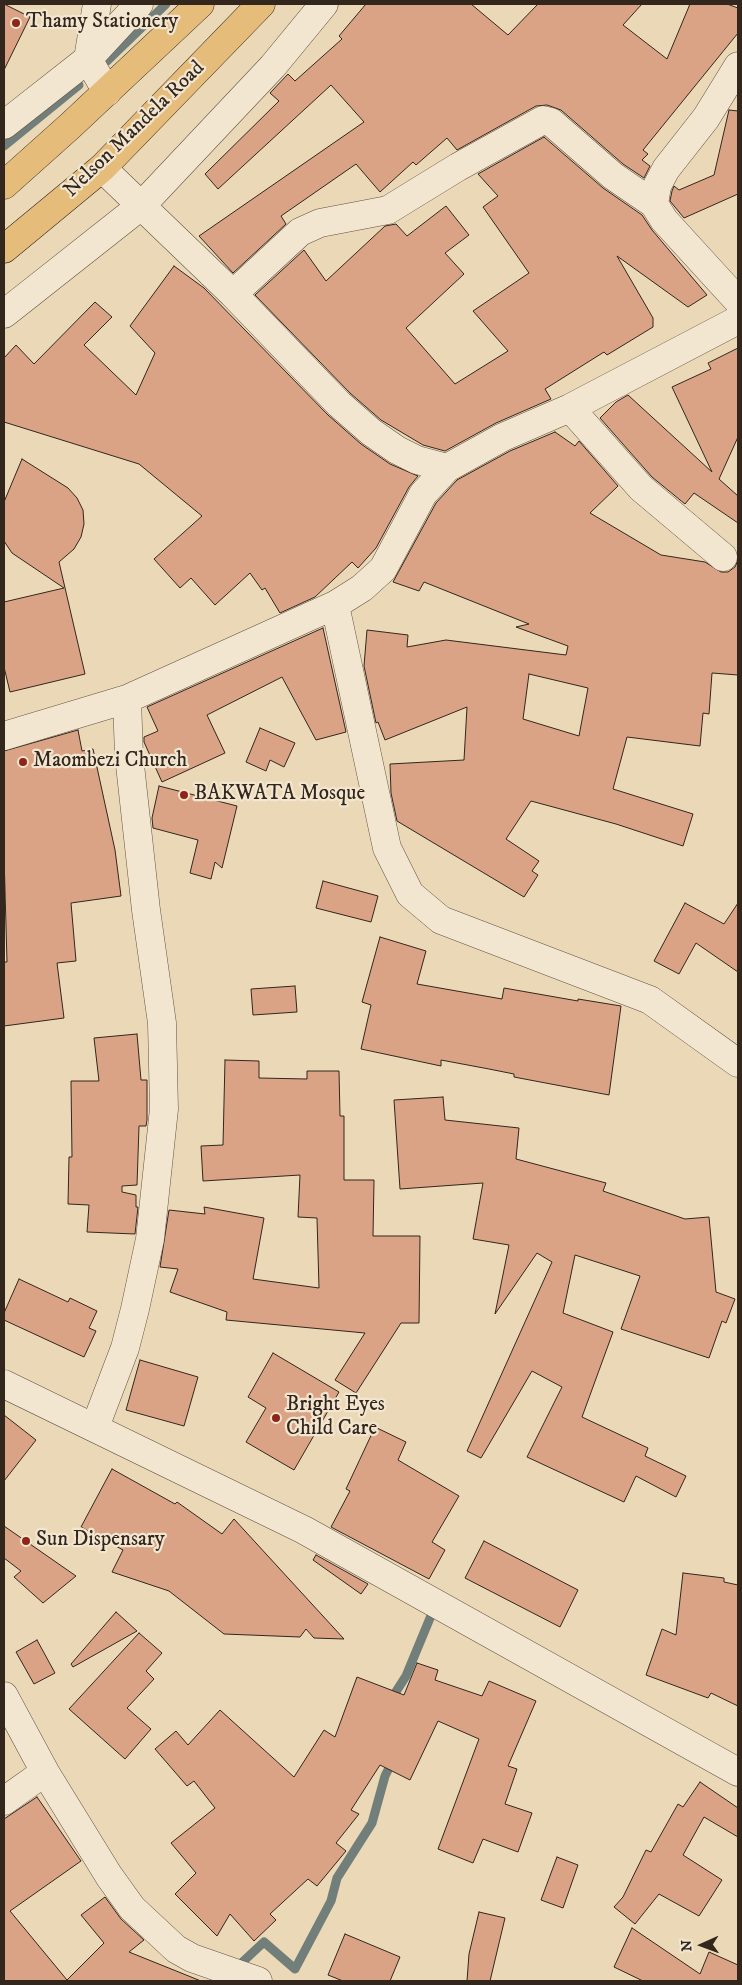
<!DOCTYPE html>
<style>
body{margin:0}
#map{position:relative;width:742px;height:1985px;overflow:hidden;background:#ebd8b6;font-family:"IM FELL DW Pica",serif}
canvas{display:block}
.frame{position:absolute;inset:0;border:5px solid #32261d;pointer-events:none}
.north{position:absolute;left:677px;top:1920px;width:50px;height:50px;-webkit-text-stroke:4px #f2e6d0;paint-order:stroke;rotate:268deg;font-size:14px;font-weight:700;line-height:20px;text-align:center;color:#32261d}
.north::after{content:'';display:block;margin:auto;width:18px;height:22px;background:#32261d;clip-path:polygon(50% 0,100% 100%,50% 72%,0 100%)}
</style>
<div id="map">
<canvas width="742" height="1985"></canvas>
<div class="frame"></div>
<div class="north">N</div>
</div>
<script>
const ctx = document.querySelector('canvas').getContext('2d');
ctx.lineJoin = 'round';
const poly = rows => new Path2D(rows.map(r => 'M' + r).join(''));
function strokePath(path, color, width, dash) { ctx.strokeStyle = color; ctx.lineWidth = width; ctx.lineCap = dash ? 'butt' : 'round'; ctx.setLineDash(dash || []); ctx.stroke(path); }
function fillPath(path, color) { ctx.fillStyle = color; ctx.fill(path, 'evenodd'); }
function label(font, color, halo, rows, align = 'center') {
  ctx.font = font + ' "IM FELL DW Pica",serif'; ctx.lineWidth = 4.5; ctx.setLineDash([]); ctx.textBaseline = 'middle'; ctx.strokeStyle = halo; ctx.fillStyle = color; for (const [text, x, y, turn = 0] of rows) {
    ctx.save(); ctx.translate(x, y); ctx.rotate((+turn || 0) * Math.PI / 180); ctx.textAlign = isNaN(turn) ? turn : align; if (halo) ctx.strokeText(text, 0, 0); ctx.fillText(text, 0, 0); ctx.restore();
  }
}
strokePath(poly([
 [107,61,166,4],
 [4,146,79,85],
 [390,1701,406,1676,435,1606],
 [235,1969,264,1942,295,1969,331,1901,337,1878,372,1823,385,1776,393,1760]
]), '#717e79', 9);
const building = poly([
 [4,4,30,17,4,70,4,4],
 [366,4,471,4,508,35,538,4,642,4,623,25,667,59,690,4,727,4,738,8,738,33,643,150,648,154,642,160,650,166,644,178,623,164,561,110,547,105,536,106,457,150,447,138,416,165,413,162,380,192,356,164,281,216,286,224,233,273,199,236,364,122,331,85,218,189,205,174,279,101,270,93,288,74,295,81,342,39,339,36,366,4],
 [729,110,738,111,738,194,684,218,670,201,672,191,674,186,679,190,714,175,729,110],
 [544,137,603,188,642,215,652,230,707,295,688,307,617,256,653,318,653,327,607,355,604,352,545,389,551,399,496,423,445,451,423,445,381,420,350,393,255,295,304,250,326,281,385,226,396,224,407,236,446,206,469,235,445,253,464,274,406,328,455,384,508,351,473,311,529,273,483,207,498,196,478,174,544,137],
 [174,266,204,288,328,415,361,444,390,464,418,476,409,487,376,548,358,568,352,562,315,597,280,613,265,588,262,590,250,573,215,605,191,578,180,588,154,559,202,516,139,464,4,422,4,358,16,345,34,364,95,302,112,317,84,345,136,395,155,353,130,326,174,266],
 [738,348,738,437,719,479,738,496,738,523,694,493,685,504,652,477,600,418,616,402,628,395,712,472,672,387,711,369,708,363,738,348],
 [555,432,575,446,579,441,618,486,590,513,661,555,705,562,721,572,728,572,735,567,738,560,738,675,712,673,709,714,703,713,700,746,627,737,613,789,693,814,683,846,616,824,531,801,506,839,539,861,532,871,538,875,524,897,397,821,391,793,390,764,464,760,467,707,385,740,378,722,376,723,364,666,367,630,408,635,407,647,446,640,566,655,568,646,516,627,529,624,424,582,419,591,393,582,436,503,457,480,510,451,555,432],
 [529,674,588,688,579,736,523,719,529,674],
 [22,459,68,488,77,498,83,510,84,524,81,537,74,549,59,562,85,674,10,692,4,667,4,602,64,588,12,553,4,541,4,502,22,459],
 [323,628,346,732,316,740,282,677,207,715,225,753,162,782,144,742,144,737,158,731,147,707,323,628],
 [260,728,295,743,284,767,270,760,266,771,246,762,260,728],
 [78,730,82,751,93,749,115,850,121,896,71,903,76,961,57,963,64,1018,4,1026,4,962,7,962,4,855,4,751,78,730],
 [159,786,237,806,222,868,215,862,211,879,190,873,198,840,153,828,152,818,159,786],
 [323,881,378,896,371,922,316,908,323,881],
 [685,903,724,924,738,903,738,972,696,943,679,974,654,961,685,903],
 [380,937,426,951,417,984,502,999,504,988,578,1001,578,999,621,1006,609,1095,514,1077,514,1074,489,1069,441,1060,441,1066,361,1049,371,1005,362,1002,380,937],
 [295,986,297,1012,253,1015,251,989,295,986],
 [137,1034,141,1080,147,1080,147,1120,146,1126,139,1126,137,1185,122,1186,122,1192,136,1195,136,1207,138,1207,135,1234,87,1232,89,1205,68,1204,69,1157,72,1157,71,1081,99,1081,94,1038,137,1034],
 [225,1060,259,1061,259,1078,307,1079,307,1071,339,1071,340,1116,344,1116,344,1180,374,1180,373,1236,420,1236,419,1323,401,1323,356,1393,335,1380,365,1333,226,1320,227,1312,170,1292,178,1269,160,1267,169,1210,205,1214,204,1207,264,1218,253,1279,319,1288,317,1218,298,1217,300,1175,203,1181,201,1146,223,1145,225,1060],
 [443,1097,445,1120,519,1128,516,1159,606,1183,603,1191,685,1219,709,1217,716,1292,735,1299,726,1323,722,1321,709,1358,621,1329,640,1276,575,1255,563,1313,613,1332,582,1417,648,1448,645,1456,686,1476,676,1497,636,1476,624,1502,527,1457,562,1387,532,1371,481,1458,467,1451,552,1262,537,1253,495,1314,509,1245,473,1239,483,1183,400,1189,394,1100,443,1097],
 [19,1279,68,1302,70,1298,97,1311,89,1328,96,1331,84,1357,4,1320,4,1313,19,1279],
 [273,1353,339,1392,294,1470,246,1442,266,1408,248,1397,273,1353],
 [140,1360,198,1377,184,1426,126,1410,140,1360],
 [4,1415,36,1440,4,1481,4,1415],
 [375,1427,406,1442,398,1460,459,1496,432,1542,445,1550,429,1579,331,1527,350,1491,346,1489,375,1427],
 [112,1469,175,1504,177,1502,222,1534,234,1519,344,1639,314,1638,306,1629,300,1637,224,1634,169,1591,112,1572,123,1550,81,1527,112,1469],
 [4,1526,76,1576,43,1603,14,1577,21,1571,4,1558,4,1526],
 [484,1541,578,1590,560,1627,465,1578,484,1541],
 [316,1555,368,1584,361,1594,313,1560,316,1555],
 [683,1573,724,1578,724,1582,738,1585,738,1706,711,1693,708,1698,646,1675,662,1629,676,1635,683,1573],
 [116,1612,137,1631,73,1667,71,1664,116,1612],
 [139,1633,162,1653,146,1671,154,1679,127,1708,151,1729,125,1759,69,1709,139,1633],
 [37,1640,55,1673,34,1684,16,1652,37,1640],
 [417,1663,438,1670,435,1680,482,1696,489,1681,536,1701,508,1766,517,1769,505,1804,532,1813,518,1852,483,1839,473,1863,438,1849,479,1739,438,1721,410,1780,380,1765,351,1810,359,1814,336,1843,346,1851,317,1886,308,1879,270,1914,276,1920,254,1941,230,1914,217,1936,175,1894,196,1873,171,1843,215,1808,194,1781,187,1786,155,1749,176,1731,188,1745,220,1710,294,1777,324,1730,335,1737,357,1677,404,1695,417,1663],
 [700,1782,738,1808,738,1837,704,1817,683,1855,722,1880,699,1916,659,1894,635,1924,614,1907,623,1897,646,1850,651,1852,678,1804,683,1807,700,1782],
 [37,1797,81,1861,10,1911,67,1980,104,1943,81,1915,105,1897,121,1919,144,1940,129,1952,201,1981,4,1981,4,1819,37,1797],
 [557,1857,578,1865,563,1908,541,1900,557,1857],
 [479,1912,505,1918,490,1981,467,1981,469,1954,479,1912],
 [632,1928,700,1974,709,1952,738,1965,738,1981,643,1981,614,1967,632,1928],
 [345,1934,400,1957,390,1981,343,1981,328,1975,345,1934]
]);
fillPath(building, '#daa386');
strokePath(building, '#32261d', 1);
const minor = poly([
 [97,4,88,59,107,92],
 [738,66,706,118,666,169,657,186,654,204,664,220,738,301],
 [4,125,88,59,139,4],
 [102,168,233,294,339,404,371,432,397,450,417,460,447,468],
 [233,294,300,232,320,223,388,210,458,167,543,120,551,122,613,176,654,204],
 [4,314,142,205,273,66,324,4],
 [570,408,641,488,723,557],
 [335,605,387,848,410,894,441,920,650,1000,738,1063],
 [4,736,127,699,335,605,362,588,383,569,423,494,447,468,503,437,570,408,738,320],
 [4,1384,304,1530,738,1772],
 [95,1427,125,1348,135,1309,150,1239,164,1109,162,1023,146,910,129,756,127,699],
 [4,1696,45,1772,109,1876,132,1908,176,1949,192,1958,258,1981],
 [4,1801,45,1772]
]);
const major = poly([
 [4,185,70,126,200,4],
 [4,249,102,168,261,4]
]);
strokePath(minor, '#605243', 29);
strokePath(major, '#32261d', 29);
strokePath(minor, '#f2e6d0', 28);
strokePath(major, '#e6bc7b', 28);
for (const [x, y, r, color] of [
 [16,23,5,"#8f2418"],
 [23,762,5,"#8f2418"],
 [184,795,5,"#8f2418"],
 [276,1418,5,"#8f2418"],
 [26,1541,5,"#8f2418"]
]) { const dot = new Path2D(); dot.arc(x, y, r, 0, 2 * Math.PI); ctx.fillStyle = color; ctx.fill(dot); strokePath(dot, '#f2e6d0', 2); }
label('21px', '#32261d', '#f2e6d0', [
 ["Thamy Stationery",26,23],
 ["Maombezi Church",33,762],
 ["BAKWATA Mosque",194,795],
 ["Bright Eyes",286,1406],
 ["Child Care",286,1430],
 ["Sun Dispensary",36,1541]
], 'left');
label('21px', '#32261d', '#f2e6d0', [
 ["Nelson Mandela Road",135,130,-44]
]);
</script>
